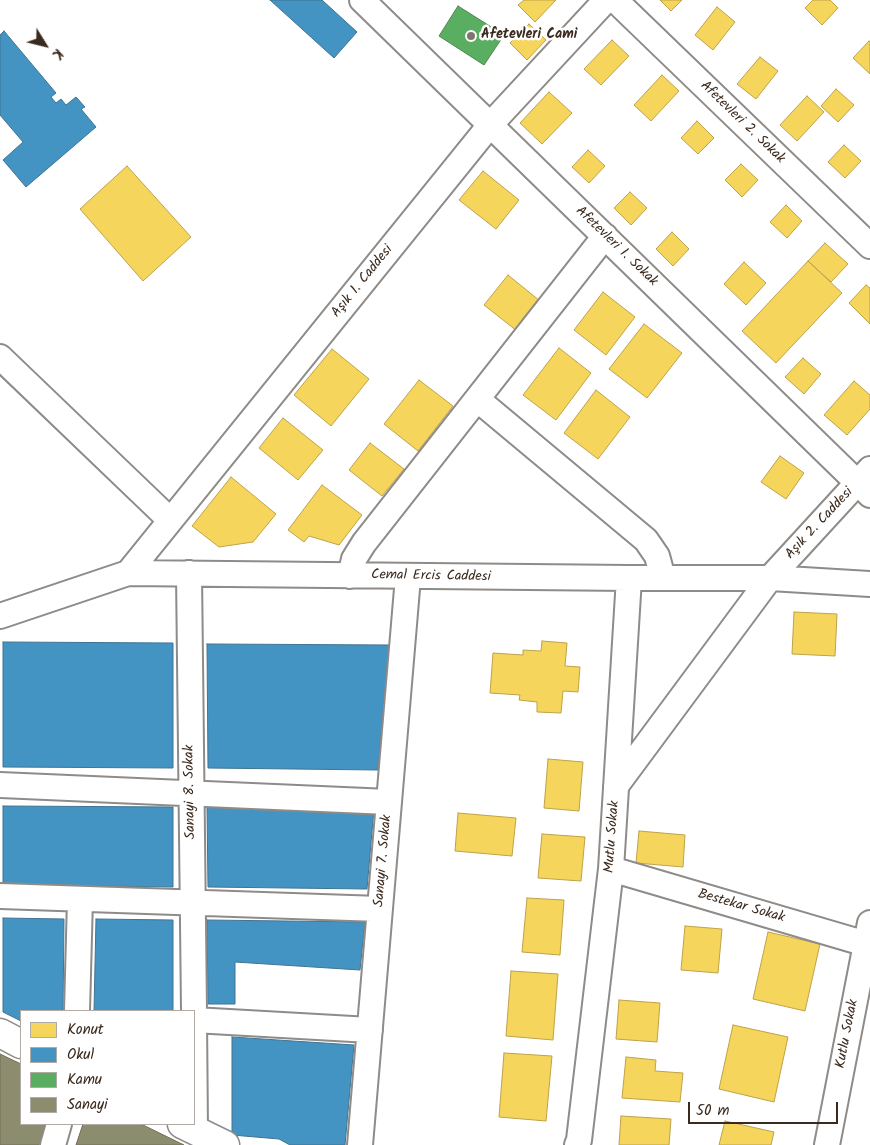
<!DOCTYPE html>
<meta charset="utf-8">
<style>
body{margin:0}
#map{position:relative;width:870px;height:1145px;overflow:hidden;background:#fff;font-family:Kalam,sans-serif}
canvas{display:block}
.legend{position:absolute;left:20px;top:1010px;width:175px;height:115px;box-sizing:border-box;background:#fff;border:1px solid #b1aaa5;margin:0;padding:6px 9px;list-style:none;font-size:15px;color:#3b2a1e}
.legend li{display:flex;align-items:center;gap:10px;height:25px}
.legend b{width:25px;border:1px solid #b1aaa5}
.north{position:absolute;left:20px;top:20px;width:50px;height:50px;-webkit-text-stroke:4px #fff;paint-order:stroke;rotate:126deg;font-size:14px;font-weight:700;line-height:20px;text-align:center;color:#3b2a1e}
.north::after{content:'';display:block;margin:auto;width:18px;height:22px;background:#3b2a1e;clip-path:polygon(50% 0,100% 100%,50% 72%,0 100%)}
.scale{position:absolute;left:688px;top:1102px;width:150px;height:22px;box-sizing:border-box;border:2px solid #3b2a1e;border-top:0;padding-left:6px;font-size:15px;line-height:18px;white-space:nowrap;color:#3b2a1e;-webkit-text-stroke:4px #fff;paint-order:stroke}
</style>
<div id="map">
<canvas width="870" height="1145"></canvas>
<ul class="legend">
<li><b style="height:14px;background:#f6d55c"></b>Konut</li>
<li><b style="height:14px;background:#4393c3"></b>Okul</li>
<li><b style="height:14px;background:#5aae61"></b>Kamu</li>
<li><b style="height:14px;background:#8c8c6e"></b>Sanayi</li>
</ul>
<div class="north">K</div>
<div class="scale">50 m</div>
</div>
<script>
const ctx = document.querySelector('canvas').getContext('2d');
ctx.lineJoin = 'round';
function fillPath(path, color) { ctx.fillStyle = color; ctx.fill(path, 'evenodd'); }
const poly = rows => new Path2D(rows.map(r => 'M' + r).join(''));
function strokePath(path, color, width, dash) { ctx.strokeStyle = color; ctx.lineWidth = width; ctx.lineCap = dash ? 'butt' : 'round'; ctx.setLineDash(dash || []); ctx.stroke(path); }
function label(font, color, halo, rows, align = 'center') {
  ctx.font = font + ' Kalam,sans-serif'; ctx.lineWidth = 5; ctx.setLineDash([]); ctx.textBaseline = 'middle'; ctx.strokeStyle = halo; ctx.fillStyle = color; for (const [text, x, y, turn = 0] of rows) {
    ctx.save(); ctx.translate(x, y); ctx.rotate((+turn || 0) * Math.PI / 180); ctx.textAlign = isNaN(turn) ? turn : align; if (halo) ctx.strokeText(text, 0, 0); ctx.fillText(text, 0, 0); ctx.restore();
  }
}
const homes = poly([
 [524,0,556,0,535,22,518,5,524,0],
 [660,0,682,0,671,11,660,0],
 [813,0,830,0,838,8,822,25,805,8,813,0],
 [717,7,735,22,713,50,695,35,717,7],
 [529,24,546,40,527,60,510,43,529,24],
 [612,40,629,56,601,85,584,69,612,40],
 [869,41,870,42,870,74,853,58,869,41],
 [760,57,778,71,756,99,737,84,760,57],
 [662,75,679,91,651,121,634,105,662,75],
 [836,89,854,105,838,122,821,106,836,89],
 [549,92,572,113,542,144,520,123,549,92],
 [807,96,824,112,797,141,780,125,807,96],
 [697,121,714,138,698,154,681,138,697,121],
 [844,145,861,161,845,178,828,162,844,145],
 [588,150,605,166,589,183,572,167,588,150],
 [741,164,758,180,742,197,725,180,741,164],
 [127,166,191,237,143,281,80,209,127,166],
 [483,171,519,200,496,229,459,200,483,171],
 [630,192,647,208,631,225,614,208,630,192],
 [786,205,802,221,787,238,770,222,786,205],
 [672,232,689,249,673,266,656,249,672,232],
 [825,243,848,264,831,282,808,261,825,243],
 [808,261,842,293,776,363,742,331,808,261],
 [744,262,766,283,746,305,724,284,744,262],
 [508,275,540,301,517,331,484,305,508,275],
 [866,285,870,288,870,324,849,303,866,285],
 [603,292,635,317,606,355,574,330,603,292],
 [644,324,682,353,647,398,609,369,644,324],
 [559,348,591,373,556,420,523,395,559,348],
 [332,349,369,379,331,426,294,395,332,349],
 [803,358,821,374,804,394,785,377,803,358],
 [419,380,453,406,418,451,384,424,419,380],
 [854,381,870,395,870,409,847,435,824,415,854,381],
 [596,390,630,417,598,459,564,433,596,390],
 [283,418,323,450,298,480,259,448,283,418],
 [370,443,404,469,382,496,349,470,370,443],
 [780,456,804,473,786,499,761,482,780,456],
 [231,477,276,514,253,542,219,547,192,526,231,477],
 [322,485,362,515,339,545,309,536,304,542,288,530,322,485],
 [794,612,837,614,835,656,792,654,794,612],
 [542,641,567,643,565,666,580,667,578,692,563,691,561,713,537,712,537,702,519,700,520,695,490,693,493,653,523,655,523,650,541,651,542,641],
 [548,759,583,762,579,811,544,808,548,759],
 [458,813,516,818,512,856,455,851,458,813],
 [639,831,685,835,683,867,636,863,639,831],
 [542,834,585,837,581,881,538,878,542,834],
 [527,898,564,900,560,955,522,952,527,898],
 [685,926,722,929,718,973,681,970,685,926],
 [768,932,820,944,805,1011,753,999,768,932],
 [511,971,558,974,553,1040,506,1036,511,971],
 [619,1000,660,1003,657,1042,616,1039,619,1000],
 [733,1025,788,1037,774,1102,719,1089,733,1025],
 [504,1053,552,1056,546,1121,499,1117,504,1053],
 [626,1057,656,1060,655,1071,683,1073,680,1102,622,1098,626,1057],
 [621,1116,671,1119,669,1145,619,1145,621,1116],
 [725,1121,774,1132,771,1145,719,1145,725,1121]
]);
fillPath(homes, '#f6d55c');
strokePath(homes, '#bea249', 1);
const schools = poly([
 [270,0,322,0,357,32,334,58,270,0],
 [4,31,56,93,51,97,56,103,61,99,66,105,76,97,85,107,81,109,96,127,26,187,3,160,23,142,0,115,0,35,4,31],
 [3,642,173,643,173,768,3,767,3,642],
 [207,644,389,645,378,770,208,768,207,644],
 [3,806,173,807,173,887,3,885,3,806],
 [207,807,374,809,367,889,208,887,207,807],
 [3,918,64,919,63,1011,21,1011,21,1021,3,1012,3,918],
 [96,919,173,920,173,1011,94,1011,96,919],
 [207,920,365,922,360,970,235,962,235,1004,208,1004,207,920],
 [232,1037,354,1045,345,1145,290,1145,279,1139,232,1135,232,1037]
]);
fillPath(schools, '#4393c3');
strokePath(schools, '#417492', 1);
const public = poly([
 [458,6,504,35,484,65,439,36,458,6]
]);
fillPath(public, '#5aae61');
strokePath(public, '#51864d', 1);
const industry = poly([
 [0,1054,21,1064,21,1124,50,1124,43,1145,0,1145,0,1054],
 [83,1124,141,1124,184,1145,76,1145,83,1124]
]);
fillPath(industry, '#8c8c6e');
strokePath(industry, '#746f56', 1);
const street = poly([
 [362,0,870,495],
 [615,0,870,246],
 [0,357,170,520],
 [477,399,646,540,657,556,660,567,660,578],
 [128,573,490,125,606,0],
 [189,573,194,1011],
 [350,576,354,559,364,543,605,236],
 [0,616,128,573,629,578,770,578,870,584],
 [0,785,389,802],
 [616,786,770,578,870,469],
 [611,869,870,945],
 [0,896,380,909],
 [77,1011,80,899],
 [194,1019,195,1130],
 [194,1020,370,1030],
 [53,1145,59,1124],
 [360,1145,408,577],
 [577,1145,579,1140,611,869,629,578],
 [827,1145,870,923]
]);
const secondary = poly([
 [0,1033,21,1044],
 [182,1124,225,1145]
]);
strokePath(street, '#8e8b88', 28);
strokePath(secondary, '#8e8b88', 31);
strokePath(street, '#fff', 24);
strokePath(secondary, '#fff', 28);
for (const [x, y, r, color] of [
 [471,36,5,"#80756d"]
]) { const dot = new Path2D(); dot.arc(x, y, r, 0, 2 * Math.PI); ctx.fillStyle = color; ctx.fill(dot); strokePath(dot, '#fff', 2); }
label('bold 14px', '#3b2a1e', '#fff', [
 ["Afetevleri Cami",481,36]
], 'left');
label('14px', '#3b2a1e', '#fff', [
 ["Afetevleri 2. Sokak",742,123,44],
 ["Afetevleri 1. Sokak",616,247,44],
 ["Aşık 1. Caddesi",363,282,-51],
 ["Aşık 2. Caddesi",820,524,-47],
 ["Cemal Ercis Caddesi",431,577,1],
 ["Sanayi 8. Sokak",191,792,-91],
 ["Mutlu Sokak",613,837,-86],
 ["Sanayi 7. Sokak",384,861,-85],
 ["Bestekar Sokak",741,907,16],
 ["Kutlu Sokak",848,1034,-79]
]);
</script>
